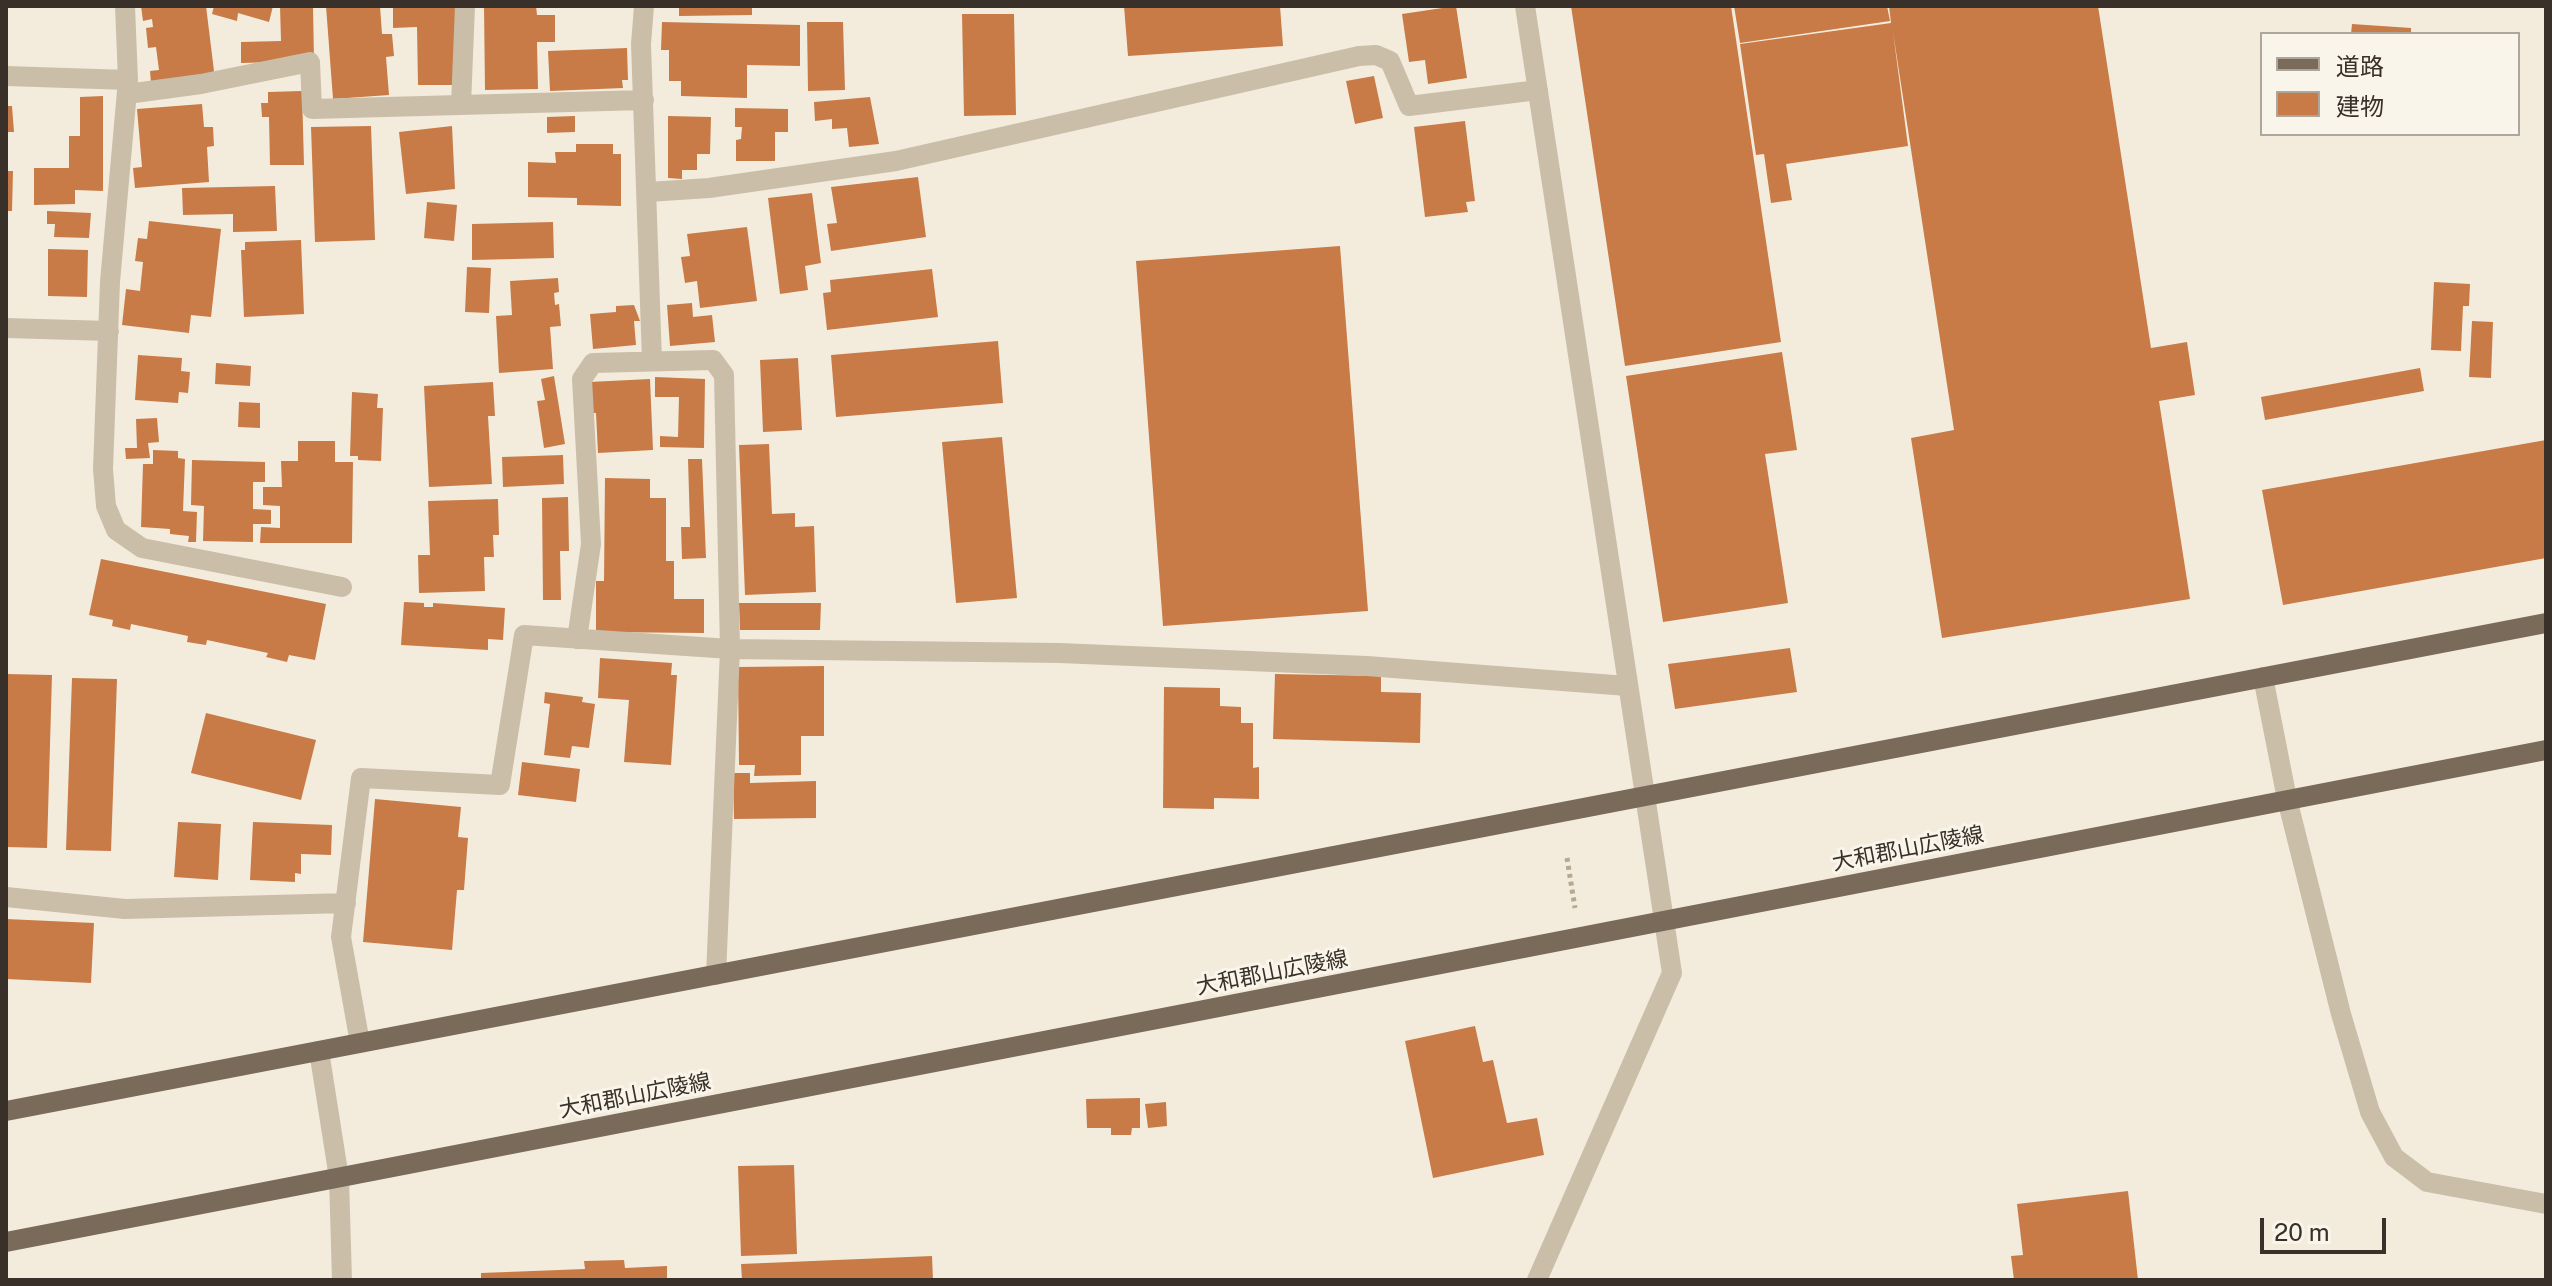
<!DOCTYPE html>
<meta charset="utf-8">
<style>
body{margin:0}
#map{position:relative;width:2552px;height:1286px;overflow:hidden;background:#f3ecdd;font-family:"Public Sans","Noto Sans JP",sans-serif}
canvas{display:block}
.frame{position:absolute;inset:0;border:8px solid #383029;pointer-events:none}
.legend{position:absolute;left:2260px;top:32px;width:260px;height:104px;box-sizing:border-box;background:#faf5ea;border:2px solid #aca69d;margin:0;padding:10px 14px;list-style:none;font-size:24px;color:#383029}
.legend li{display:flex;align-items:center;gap:16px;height:40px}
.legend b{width:40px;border:2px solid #aca69d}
.scale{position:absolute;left:2260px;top:1218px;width:126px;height:36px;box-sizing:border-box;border:4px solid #383029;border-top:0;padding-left:10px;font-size:24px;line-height:28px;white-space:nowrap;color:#383029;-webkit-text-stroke:6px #faf5ea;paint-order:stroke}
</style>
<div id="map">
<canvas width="2552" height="1286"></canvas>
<div class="frame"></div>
<ul class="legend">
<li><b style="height:10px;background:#7a6a5a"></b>道路</li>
<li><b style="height:22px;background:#c87b47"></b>建物</li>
</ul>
<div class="scale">20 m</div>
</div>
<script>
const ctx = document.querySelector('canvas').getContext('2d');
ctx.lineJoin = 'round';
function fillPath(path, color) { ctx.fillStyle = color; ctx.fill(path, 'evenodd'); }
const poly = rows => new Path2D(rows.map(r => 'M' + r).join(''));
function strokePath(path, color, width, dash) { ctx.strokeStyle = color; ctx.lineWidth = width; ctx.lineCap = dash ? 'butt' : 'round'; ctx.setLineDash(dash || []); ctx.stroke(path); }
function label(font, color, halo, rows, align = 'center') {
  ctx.font = font + ' "Public Sans","Noto Sans JP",sans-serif'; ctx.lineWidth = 6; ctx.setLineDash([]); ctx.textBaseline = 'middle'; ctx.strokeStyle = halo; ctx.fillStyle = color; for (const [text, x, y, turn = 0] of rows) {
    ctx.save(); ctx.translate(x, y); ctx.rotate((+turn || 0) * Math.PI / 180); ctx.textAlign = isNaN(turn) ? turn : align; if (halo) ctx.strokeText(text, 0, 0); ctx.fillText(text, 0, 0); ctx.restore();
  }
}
fillPath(poly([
 [141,6,206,6,214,71,211,74,151,83,150,71,159,70,156,47,148,48,146,28,153,27,152,19,143,21],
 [214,6,273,6,269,22,238,13,237,21,212,14],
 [280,6,313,6,314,61,241,63,241,42,281,41],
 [326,6,380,6,382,34,392,34,394,56,386,57,389,95,333,99],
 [393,6,455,6,457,85,418,85,417,27,393,28],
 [484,6,536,6,537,15,555,15,555,42,537,42,538,89,485,90],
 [679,6,752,6,752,15,679,16],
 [1124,6,1280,6,1283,46,1128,56],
 [1456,6,1467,78,1428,84,1425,60,1409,62,1402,14],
 [1571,6,1731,6,1781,342,1625,366],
 [1734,6,1887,6,1890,21,1740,43],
 [1889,6,2098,6,2151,348,2187,342,2195,395,2159,401,2190,599,1942,638,1911,438,1954,430,1893,32,1908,146,1786,164,1792,200,1771,203,1764,154,1756,155,1740,44,1891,23],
 [962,14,1014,14,1016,115,964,116],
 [662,22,800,25,800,66,747,65,747,98,681,96,681,81,669,81,669,50,661,50],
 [807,22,843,22,845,90,808,91],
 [2352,24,2411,28,2411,34,2351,34],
 [627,48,628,80,622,80,623,88,550,91,548,51],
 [1374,76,1383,118,1355,124,1346,81],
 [302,91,304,165,270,165,269,117,262,117,261,103,268,103,268,92],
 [103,96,103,191,75,190,75,204,34,205,34,168,69,168,69,136,80,136,80,97],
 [870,97,879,144,849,147,847,128,832,129,832,119,815,121,814,102],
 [202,104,204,127,213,127,214,146,207,147,209,182,135,188,133,168,142,167,137,109],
 [6,106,12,106,14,132,6,132],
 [735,108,788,109,788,132,775,132,775,161,736,161,736,140,741,139,742,127,735,127],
 [575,116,575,132,547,133,547,117],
 [668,116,711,117,710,154,697,154,697,170,682,170,682,179,668,178],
 [1465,121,1475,201,1466,202,1468,212,1425,217,1414,127],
 [371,126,375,240,315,242,311,127],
 [452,126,455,189,406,194,399,132],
 [576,144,613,144,613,154,621,154,621,206,577,205,577,198,528,197,528,162,556,163,555,152,576,152],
 [6,171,13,171,12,211,6,211],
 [918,177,926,237,831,251,827,224,837,223,831,187],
 [275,186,277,231,233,232,233,214,183,215,182,188],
 [812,193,821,263,805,266,808,290,780,294,768,198],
 [427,202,457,205,454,241,424,238],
 [47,211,91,213,89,238,54,237,55,224,47,224],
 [149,221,221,229,211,317,191,315,189,333,122,325,126,289,140,291,143,262,135,261,138,238,147,239],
 [553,222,554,258,472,260,472,224],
 [747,227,757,301,700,308,697,281,685,283,681,257,690,256,687,234],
 [301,240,304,314,244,317,241,250,245,250,245,242],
 [1340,246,1368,611,1163,626,1136,261],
 [48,249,88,250,87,297,48,296],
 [467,267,491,268,489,313,465,312],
 [932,269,938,317,827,330,823,293,831,292,830,280],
 [558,278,559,292,554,293,555,305,559,304,561,326,550,327,553,369,499,373,496,316,512,315,510,281],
 [2434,282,2470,284,2469,306,2463,306,2461,351,2431,350],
 [692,303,693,317,712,315,715,342,670,346,667,305],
 [634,305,640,321,634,321,636,345,593,349,590,314,616,312,616,306],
 [2472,321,2493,322,2491,378,2469,377],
 [998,341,1003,403,836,417,831,355],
 [1782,352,1797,450,1765,454,1788,603,1663,622,1626,376],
 [138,355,182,358,181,371,190,372,188,393,179,392,178,403,135,400],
 [798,358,802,430,763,432,760,360],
 [216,363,251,366,250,386,215,384],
 [2420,368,2424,391,2265,420,2261,397],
 [554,376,565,444,544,448,537,401,545,400,541,379],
 [655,377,705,379,704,448,660,447,660,436,678,437,679,397,655,397],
 [650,379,653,450,598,453,596,413,591,413,589,382],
 [493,382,495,416,488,416,492,484,429,487,424,386],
 [352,392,378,394,377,408,383,408,381,461,358,460,358,456,350,456],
 [239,402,260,403,260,428,238,427],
 [157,418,159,442,148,443,150,458,126,459,125,448,137,448,136,419],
 [1002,437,1017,598,956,603,942,442],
 [2546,440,2546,558,2283,605,2262,490],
 [298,441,335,441,335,462,353,462,352,543,260,543,261,527,280,528,280,506,263,505,263,487,282,487,281,461,298,461],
 [769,444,772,514,795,513,795,527,814,526,816,592,745,595,739,445],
 [153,450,178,451,178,458,185,459,183,511,197,512,196,542,188,542,189,536,170,534,170,529,141,527,143,464,153,464],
 [563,455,564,484,503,487,502,457],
 [688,459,702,459,706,558,682,559,681,527,690,527],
 [192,460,265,462,265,482,253,482,253,509,271,510,271,524,253,524,253,542,203,541,204,506,191,505],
 [605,478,650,479,650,498,666,498,666,561,674,561,674,599,704,599,704,633,596,632,596,581,604,581],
 [568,497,569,551,560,551,561,600,543,600,542,498],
 [498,499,499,535,493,535,494,557,484,557,485,591,419,593,418,555,430,555,428,501],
 [101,559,326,604,315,660,289,655,287,662,266,657,268,653,207,640,206,645,187,642,188,636,131,624,130,630,112,626,113,620,89,615],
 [404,602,424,603,424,607,433,607,433,603,505,608,503,640,488,639,488,650,401,645],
 [739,603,821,603,820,630,740,630],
 [1790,648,1797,692,1675,709,1668,664],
 [600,658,672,663,671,675,677,675,671,765,624,762,629,700,598,698],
 [824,666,824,736,801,736,801,775,754,776,755,765,739,765,738,667],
 [6,674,52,675,47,848,6,847],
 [1275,674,1381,676,1381,692,1421,693,1420,743,1273,739],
 [72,678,117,679,111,851,66,850],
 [1164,687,1220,688,1220,706,1241,707,1241,723,1253,723,1253,768,1259,767,1259,799,1214,798,1214,809,1163,808],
 [545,692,583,697,582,702,595,704,589,748,572,746,570,758,544,755,550,704,544,703],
 [206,713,316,740,301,800,191,773],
 [522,762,580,769,576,802,518,795],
 [733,773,750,773,750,783,816,781,816,818,734,819],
 [375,799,461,807,458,837,468,838,464,890,457,890,452,950,363,942],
 [178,822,221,824,218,880,174,877],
 [253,822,332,825,331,855,301,854,301,874,295,873,295,882,250,880],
 [6,919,94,923,91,983,6,979],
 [1475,1026,1483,1062,1493,1060,1507,1123,1537,1118,1544,1155,1433,1178,1405,1041],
 [1140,1098,1140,1128,1132,1128,1131,1135,1111,1135,1111,1128,1087,1128,1086,1099],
 [1166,1102,1167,1126,1148,1128,1145,1104],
 [794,1165,797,1254,741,1256,738,1166],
 [2128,1191,2138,1280,2014,1280,2011,1256,2023,1255,2017,1204],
 [932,1256,933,1280,742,1280,741,1264],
 [624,1260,625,1268,667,1266,667,1280,481,1280,481,1273,585,1269,584,1261]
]), '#c87b47');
strokePath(poly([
 [1567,858,1575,908]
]), '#b7a893', 5, [4, 4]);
strokePath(poly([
 [125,6,128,80,110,282,103,469,106,506,116,530,142,548,342,587],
 [644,6,641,44,652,361],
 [1525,6,1672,973,1537,1280],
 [6,76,128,80],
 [127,94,201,84,310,62,312,109,644,100],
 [461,105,465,6],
 [648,192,709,188,896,161,1359,56,1376,55,1390,61,1409,106,1538,90],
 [6,328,109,331],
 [577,639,591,544,582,379,593,363,713,360,724,375,730,649,716,975],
 [2263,677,2287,799,2341,1014,2370,1112,2394,1157,2427,1182,2546,1204],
 [6,897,125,909,346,903],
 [360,1043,341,937,361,778,500,785,524,635,730,649,1060,653,1367,666,1627,686],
 [319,1051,339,1178,342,1280]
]), '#cbbea9', 20);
strokePath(poly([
 [6,1111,2546,623],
 [6,1242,2546,750]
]), '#7a6a5a', 20);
label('22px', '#383029', '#faf5ea', [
 ["大和郡山広陵線",1908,849,-11],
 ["大和郡山広陵線",1272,973,-11],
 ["大和郡山広陵線",635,1096,-11]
]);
</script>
